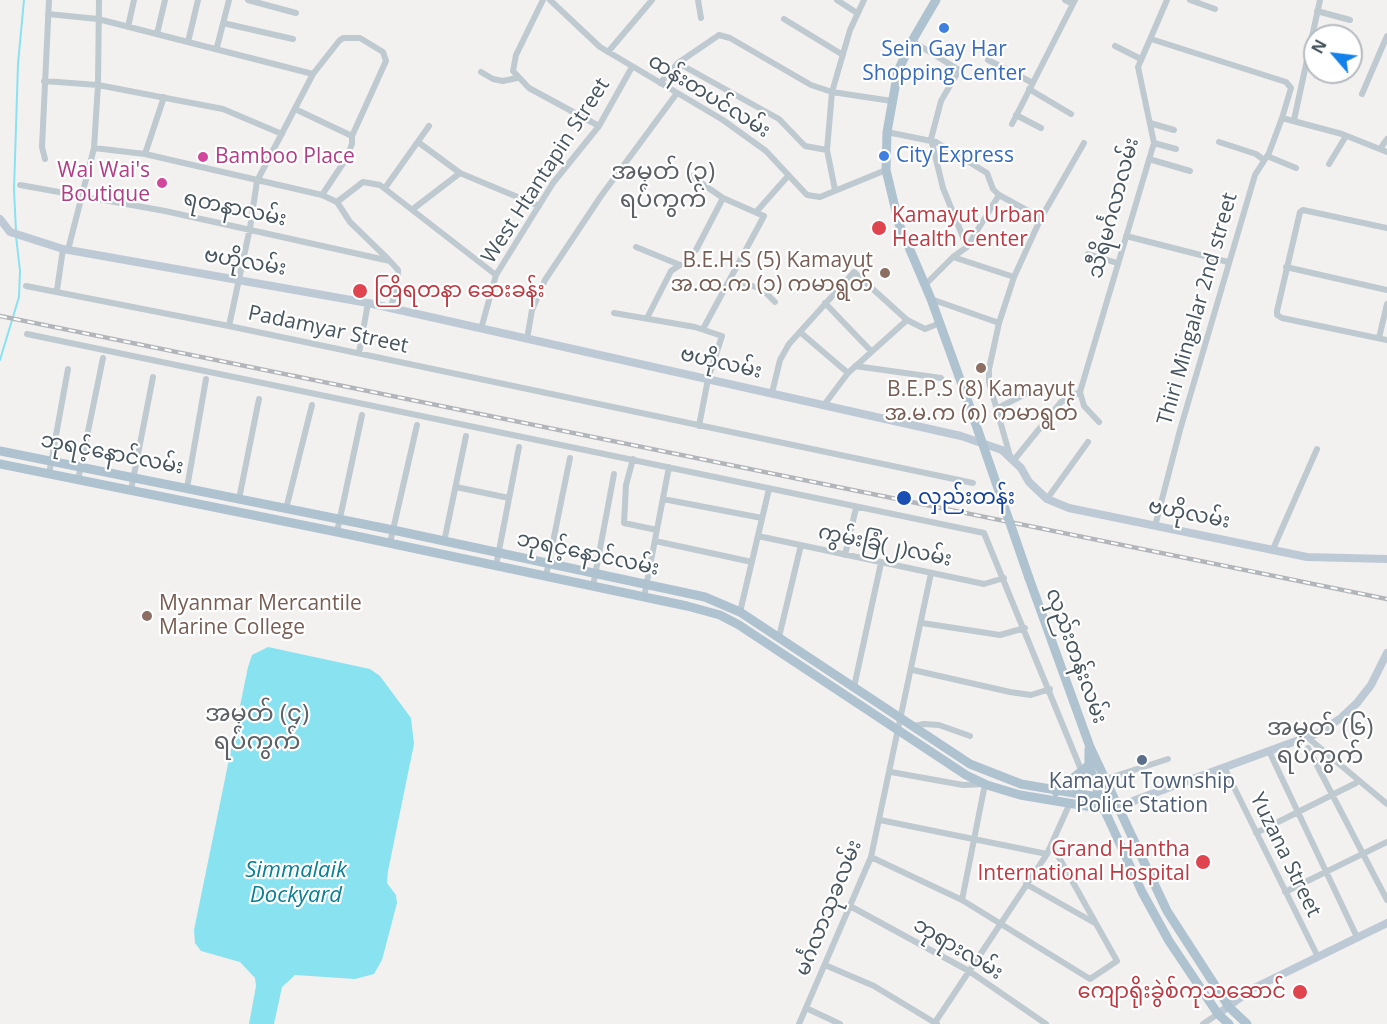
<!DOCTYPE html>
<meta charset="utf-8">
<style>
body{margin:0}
#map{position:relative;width:1387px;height:1024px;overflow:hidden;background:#f3f0f0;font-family:"Open Sans",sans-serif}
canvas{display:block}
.north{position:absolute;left:1303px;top:24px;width:60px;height:60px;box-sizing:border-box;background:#fff;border:2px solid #b5bbbf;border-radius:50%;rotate:298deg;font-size:16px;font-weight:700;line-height:24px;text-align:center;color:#47555f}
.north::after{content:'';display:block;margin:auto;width:21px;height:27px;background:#1281ec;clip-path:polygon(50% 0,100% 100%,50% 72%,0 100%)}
</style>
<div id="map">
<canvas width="1387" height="1024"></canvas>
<div class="north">N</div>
</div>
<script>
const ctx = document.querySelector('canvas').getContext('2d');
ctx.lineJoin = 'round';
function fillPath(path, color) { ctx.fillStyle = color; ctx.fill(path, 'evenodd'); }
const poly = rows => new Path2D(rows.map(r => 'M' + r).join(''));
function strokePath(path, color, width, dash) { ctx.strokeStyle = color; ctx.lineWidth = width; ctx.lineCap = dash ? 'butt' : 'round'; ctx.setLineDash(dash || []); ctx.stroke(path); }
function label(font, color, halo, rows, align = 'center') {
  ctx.font = font + ' "Open Sans","Noto Sans Myanmar",sans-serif'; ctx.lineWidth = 4.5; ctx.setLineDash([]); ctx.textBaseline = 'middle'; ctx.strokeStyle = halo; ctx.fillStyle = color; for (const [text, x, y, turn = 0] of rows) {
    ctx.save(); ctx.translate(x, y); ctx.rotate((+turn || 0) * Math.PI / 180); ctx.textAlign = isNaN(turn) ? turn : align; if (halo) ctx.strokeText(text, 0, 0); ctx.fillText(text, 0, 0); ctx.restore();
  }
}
fillPath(poly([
 [268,647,370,669,380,676,411,718,414,744,388,871,387,883,396,895,397,903,382,960,374,974,355,979,295,975,282,987,274,1024,249,1024,256,986,255,978,240,962,201,951,195,943,194,930,248,667,252,655]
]), '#89e2f0');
strokePath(poly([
 [16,231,14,190,18,64,24,0],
 [0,360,19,297,20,271,16,236]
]), '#89e2f0', 2);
strokePath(poly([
 [248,0,296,13],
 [543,0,516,55,513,71,529,88,599,126],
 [550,0,600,47,723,120,766,151,807,195,820,197,886,170],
 [698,0,701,18],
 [837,0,857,13],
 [1065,0,1073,4],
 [1190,0,1215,9],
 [1317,11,1350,20],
 [48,14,98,19,313,74],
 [784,19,843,55],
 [223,23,293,39],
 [128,27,134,0],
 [157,34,165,0],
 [1151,39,1286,82,1291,88,1282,118],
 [912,41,959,70,941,101,931,139,943,188,967,247],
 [188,42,198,0],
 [1115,46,1141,59],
 [217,47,229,0],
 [608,52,652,0],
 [988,60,1033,83],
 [678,63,779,119,805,146,827,150],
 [481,72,493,79,503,81,517,78],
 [44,81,98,85,223,109,282,134],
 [660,83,678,63,719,35,730,38,811,85,832,92,892,101],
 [1029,89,1071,114],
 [1362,94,1387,36],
 [295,109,352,136],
 [1016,115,1041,128],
 [1294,120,1320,0],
 [1150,123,1174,130],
 [1012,124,1075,0],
 [887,132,936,142,987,173,993,189,999,195,1041,218],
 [418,142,460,173,539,206],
 [1219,142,1256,154,1264,160],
 [1154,143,1176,149],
 [94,148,145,154,322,195,337,202,363,182,380,185,496,275],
 [1380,149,1387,139],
 [145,154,164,97],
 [1267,156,1296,168],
 [45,159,42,147,49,0],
 [1149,159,1190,171],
 [1329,164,1346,136],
 [691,176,723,198,764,216,703,329],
 [20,185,165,211,390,261,398,270,397,288,390,309],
 [385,188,429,126],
 [835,190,827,150,832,92,850,30,864,0],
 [337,202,350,222,388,259],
 [413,209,460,173],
 [757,211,788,176],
 [1387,228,1303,210,1300,212,1277,311,1277,315,1282,318,1387,340],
 [1126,236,1228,262],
 [636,247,680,265],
 [68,250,94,148,98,85,99,0],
 [696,250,723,198],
 [1088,254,1117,263],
 [953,257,1014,277],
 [1286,267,1387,290],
 [730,279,762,289,775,302],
 [925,285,953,257,967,247,999,195],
 [26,286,229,326,973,483],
 [57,290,63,249],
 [931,299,999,323],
 [825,303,871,351],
 [614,313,695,327,722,336,708,379,699,426],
 [647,318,671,271,680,265],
 [229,326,250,228,257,181,313,74,339,41,343,38,360,38,383,52,386,61,352,136,352,144,346,159,322,195],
 [481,329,496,275,553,183,599,126,632,67],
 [800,332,848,373],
 [27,334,984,533,1082,772],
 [1379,338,1387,304],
 [527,339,532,310,545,280,601,196,677,93],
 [359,353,368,303],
 [855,366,941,378],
 [1080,392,1154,143,1138,67,1167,0],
 [1080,392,1084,406,1099,422],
 [772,393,780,360,789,344,854,272,907,320,925,329,940,323],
 [824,405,848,373,907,320],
 [996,409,1041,386],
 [1010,456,989,382,989,369,999,323,1014,277,1041,218,1084,143],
 [633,459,626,485,624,523,657,530],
 [1014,460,1061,402,1080,392],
 [49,474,68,369],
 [78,480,103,358],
 [456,487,509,498],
 [187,488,206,379],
 [131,490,153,377],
 [239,499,259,399],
 [663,499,762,518],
 [1047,499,1088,442],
 [286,509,312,405],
 [1155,526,1180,430,1255,175,1269,153,1282,118,1342,134,1387,152],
 [337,532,362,415],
 [758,536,984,584,1004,578],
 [655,541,752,562],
 [444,542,466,436],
 [390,543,417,425],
 [1273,549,1317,449],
 [845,555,856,508],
 [496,566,519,447],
 [546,576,570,458],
 [593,586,614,474],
 [644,597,669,467],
 [740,612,769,489],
 [922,623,1000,635,1025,628],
 [779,637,801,545],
 [913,670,1010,692,1031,695,1050,689],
 [854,687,881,563],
 [914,726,924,724,939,725,970,736],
 [1307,737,1387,804],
 [1308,748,1387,900],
 [1269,751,1357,937],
 [1224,767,1318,957],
 [891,772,963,785,985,784,962,900],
 [1106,779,1168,759],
 [880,820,1047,854],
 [1256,833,1356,783],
 [871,857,962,900,1090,979,1117,961,1052,845],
 [1026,884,1093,922],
 [1285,892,1387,842],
 [850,906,969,971,1046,1024],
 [825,965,874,986,937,1024],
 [806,1008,840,1024],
 [799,1024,871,857,931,573],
 [934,1024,1047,854,1070,803],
 [1203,1024,1218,1014]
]), '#bec9d0', 6);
strokePath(poly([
 [0,219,10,232,63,249,368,303,961,436,1002,450,1021,468,1029,482,1047,499,1069,508,1307,557,1387,559],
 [1118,808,1138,799,1318,733,1341,718,1357,703,1371,685,1387,653],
 [1218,1014,1252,989,1387,923]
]), '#bdcad5', 8);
strokePath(poly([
 [936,0,912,41,898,71,887,132,886,170,899,224,931,299,965,393],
 [0,451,393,530,705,597,740,612,970,764,1021,784,1115,800],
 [0,464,337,532,687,606,720,615,739,625,966,775,987,785,1020,795,1104,809,1118,808],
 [1029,578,1090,747,1167,911,1229,1007,1247,1024],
 [1089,749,1089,765,1104,809,1142,892,1169,941,1218,1014,1229,1024],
 [1056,792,1089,765]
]), '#afc2d0', 9);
const rail = poly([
 [0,316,1387,599]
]);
strokePath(rail, '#b2b6bb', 4.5);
strokePath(rail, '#fff', 2, [7]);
strokePath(poly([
 [965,393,1029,578]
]), '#afc2d0', 9);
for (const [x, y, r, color] of [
 [944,28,6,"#3f7fe0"],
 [884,156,6,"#3f7fe0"],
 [203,157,6,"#d1479c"],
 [162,183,6,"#d1479c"],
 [879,228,8,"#e0444e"],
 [885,273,6,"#8d6e63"],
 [360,291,8,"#e0444e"],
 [981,368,6,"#8d6e63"],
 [904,498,8,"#1a4fb4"],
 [147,616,6,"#8d6e63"],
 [1142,760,6,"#5c6f8a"],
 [1203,862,8,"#e0444e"],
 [1300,992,8,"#e0444e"]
]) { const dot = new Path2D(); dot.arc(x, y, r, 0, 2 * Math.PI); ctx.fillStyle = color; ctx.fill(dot); strokePath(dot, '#fff', 2); }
label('21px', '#366cbe', '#fff', [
 ["Sein Gay Har",944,50],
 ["Shopping Center",944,74],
 ["City Express",896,156,"left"]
]);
label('21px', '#47555f', '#fff', [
 ["ထန်းတပင်လမ်း",709,96,32],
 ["West Htantapin Street",546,171,-57],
 ["သီရိမင်္ဂလာလမ်း",1114,208,-75],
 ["ရတနာလမ်း",235,209,12],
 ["ဗဟိုလမ်း",245,262,10],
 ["Thiri Mingalar 2nd street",1198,309,-74],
 ["Padamyar Street",328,330,12],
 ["ဗဟိုလမ်း",721,363,13],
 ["ဘုရင့်နောင်လမ်း",112,454,11],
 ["ဗဟိုလမ်း",1189,514,11],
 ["ကွမ်းခြံ(၂)လမ်း",885,546,12],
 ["ဘုရင့်နောင်လမ်း",588,554,12],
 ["လှည်းတန်းလမ်း",1076,656,70],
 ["Yuzana Street",1285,855,64],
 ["မင်္ဂလာသုခလမ်း",829,908,-68],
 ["ဘုရားလမ်း",958,949,31]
]);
label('21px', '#b23c85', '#fff', [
 ["Bamboo Place",215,157],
 ["Wai Wai's",150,171,"right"],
 ["Boutique",150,195,"right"]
], 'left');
label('21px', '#be3a42', '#fff', [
 ["Kamayut Urban",892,216],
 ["Health Center",892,240],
 ["တြိရတနာ ဆေးခန်း",374,291],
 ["Grand Hantha",1190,850,"right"],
 ["International Hospital",1190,874,"right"],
 ["ကျောရိုးခွဲစ်ကုသဆောင်",1286,992,"right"]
], 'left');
label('21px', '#785e54', '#fff', [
 ["B.E.H.S (5) Kamayut",873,261],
 ["အ.ထ.က (၁) ကမာရွတ်",873,285],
 ["B.E.P.S (8) Kamayut",981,390,"center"],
 ["အ.မ.က (၈) ကမာရွတ်",981,414,"center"],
 ["Myanmar Mercantile",159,604,"left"],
 ["Marine College",159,628,"left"]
], 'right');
label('21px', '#164399', '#fff', [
 ["လှည်းတန်း",918,498]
], 'left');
label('21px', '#4e5e75', '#fff', [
 ["Kamayut Township",1142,782],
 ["Police Station",1142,806]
]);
label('italic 22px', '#087f93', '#fff', [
 ["Simmalaik",296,871],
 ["Dockyard",296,896]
]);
label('24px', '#5c6166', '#fff', [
 ["အမှတ် (၃)",663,172],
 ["ရပ်ကွက်",663,200],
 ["အမှတ် (၄)",257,714],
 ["ရပ်ကွက်",257,742],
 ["အမှတ် (၆)",1320,728],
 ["ရပ်ကွက်",1320,756]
]);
</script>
